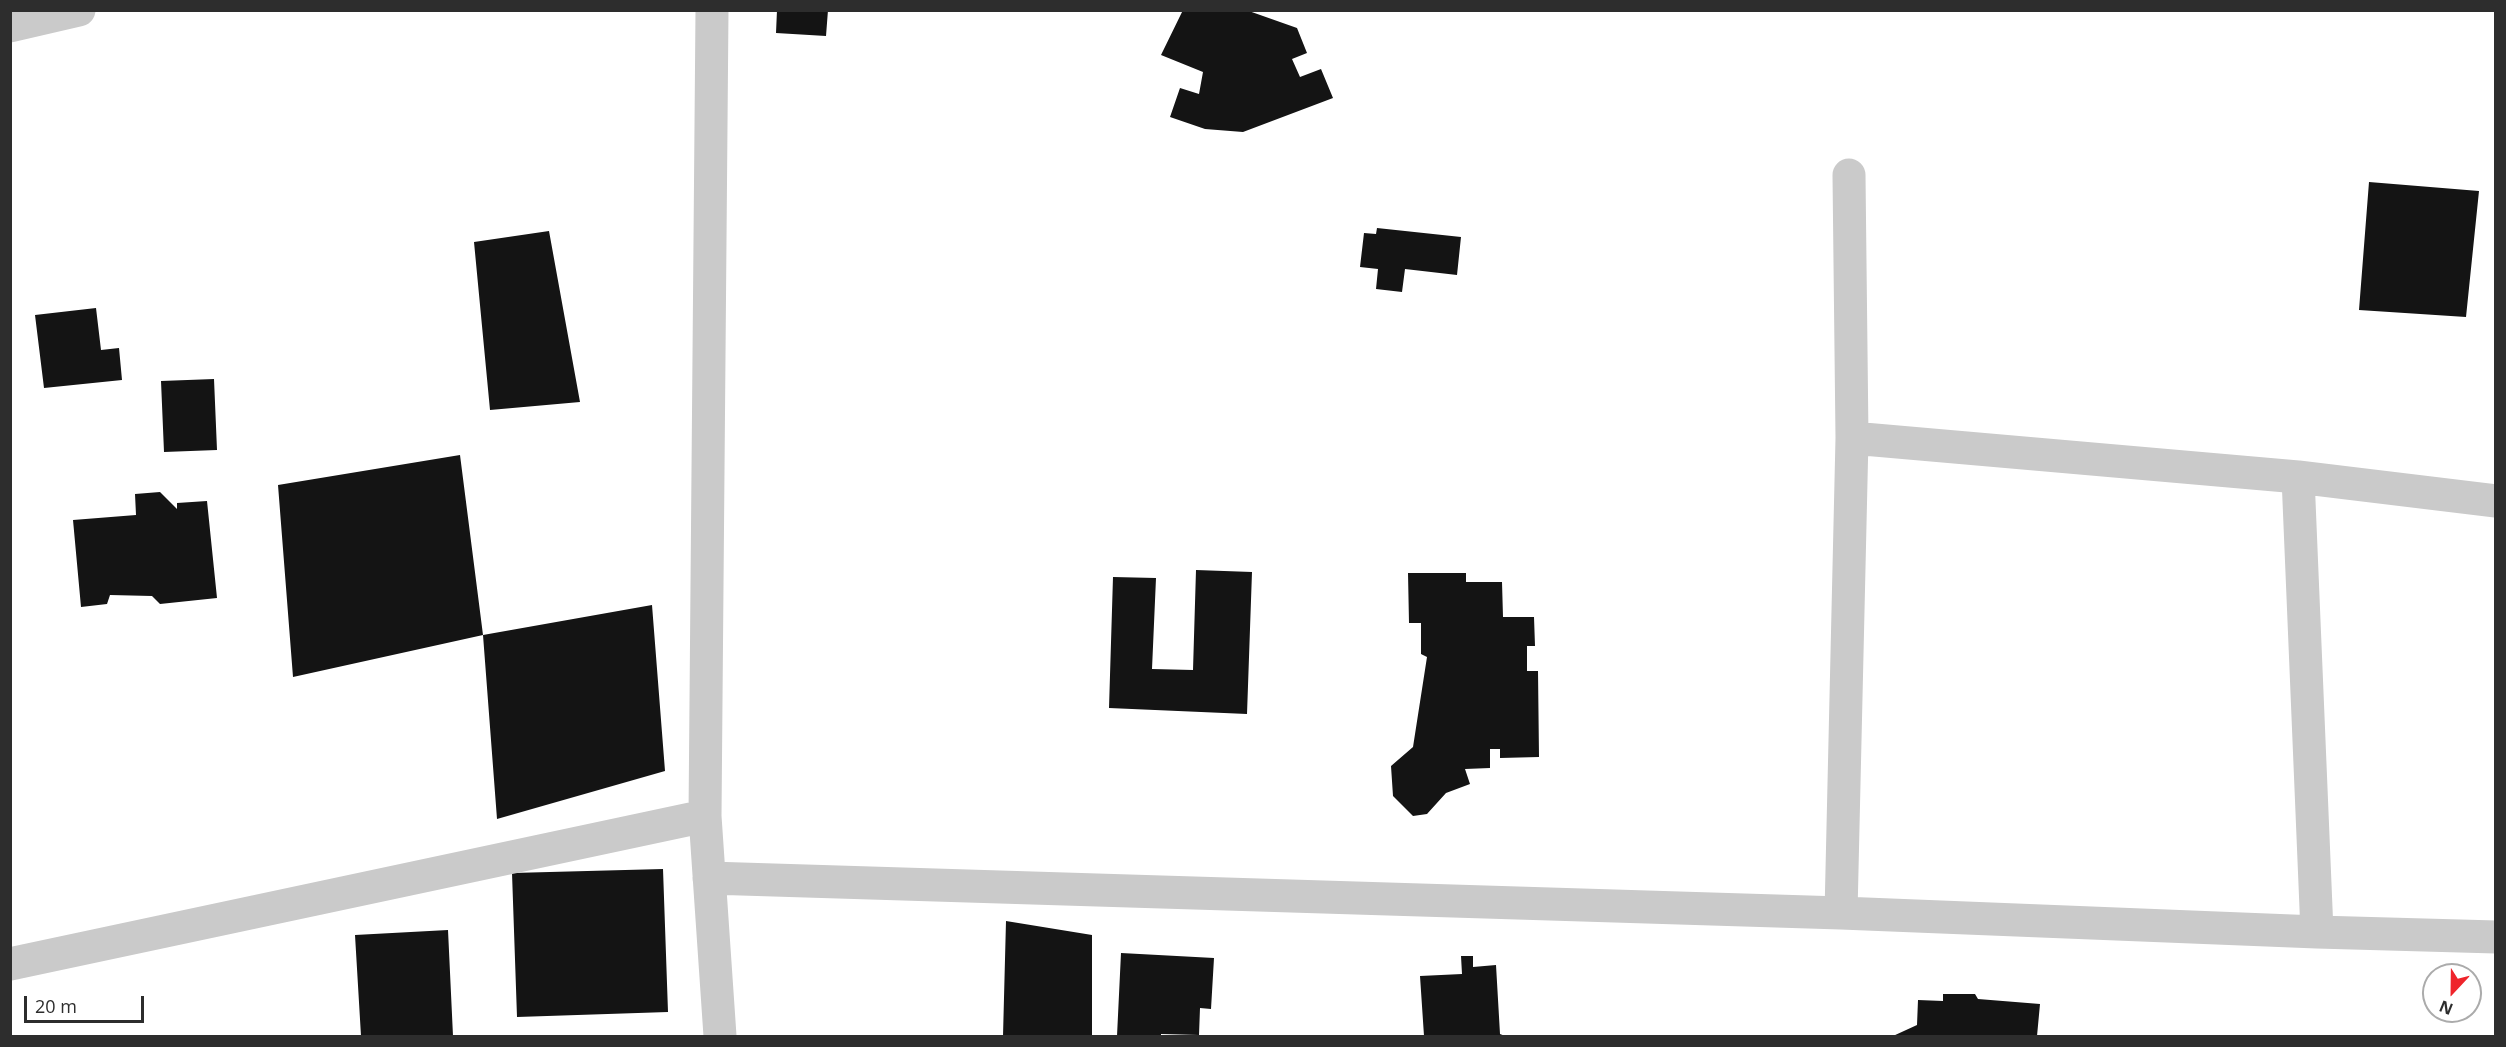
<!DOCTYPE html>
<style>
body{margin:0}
#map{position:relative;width:2506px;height:1047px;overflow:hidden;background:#fff;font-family:"Open Sans",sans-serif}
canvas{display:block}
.frame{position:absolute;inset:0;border:12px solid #2d2d2d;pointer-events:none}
.north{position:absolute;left:2422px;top:963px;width:60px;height:60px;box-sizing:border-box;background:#fff;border:2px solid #ababab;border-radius:50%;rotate:202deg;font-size:16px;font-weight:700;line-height:24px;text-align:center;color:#2d2d2d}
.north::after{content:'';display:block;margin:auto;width:21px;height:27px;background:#ef242b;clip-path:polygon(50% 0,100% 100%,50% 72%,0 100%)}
.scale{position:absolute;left:24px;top:996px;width:120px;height:27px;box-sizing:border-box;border:3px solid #2d2d2d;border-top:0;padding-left:8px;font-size:18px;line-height:21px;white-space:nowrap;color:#2d2d2d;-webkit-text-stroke:4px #fff;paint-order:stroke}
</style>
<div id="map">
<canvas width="2506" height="1047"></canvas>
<div class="frame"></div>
<div class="north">N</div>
<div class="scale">20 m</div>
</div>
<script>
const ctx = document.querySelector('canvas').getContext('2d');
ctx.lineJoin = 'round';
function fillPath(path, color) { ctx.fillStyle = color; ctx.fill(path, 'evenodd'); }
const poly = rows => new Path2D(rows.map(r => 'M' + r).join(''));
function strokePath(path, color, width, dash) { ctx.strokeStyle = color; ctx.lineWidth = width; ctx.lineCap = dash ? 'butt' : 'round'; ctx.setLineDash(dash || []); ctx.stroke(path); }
fillPath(poly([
 [777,10,828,10,826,36,776,33],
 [1183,10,1246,10,1297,28,1307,53,1292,59,1300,77,1321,69,1333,98,1243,132,1205,129,1170,117,1180,88,1199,94,1203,72,1161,55],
 [2369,182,2479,191,2466,317,2359,310],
 [1377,228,1461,237,1457,275,1405,269,1402,292,1376,289,1378,269,1360,267,1364,233,1376,234],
 [549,231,580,402,490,410,474,242],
 [96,308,101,350,119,348,122,380,44,388,35,315],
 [214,379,217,450,164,452,161,381],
 [460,455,483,635,293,677,278,485],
 [160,492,177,509,177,503,207,501,217,598,160,604,152,596,110,595,107,604,81,607,73,520,136,515,135,494],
 [1196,570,1252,572,1247,714,1109,708,1113,577,1156,578,1152,669,1193,670],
 [1408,573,1466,573,1466,582,1502,582,1503,617,1534,617,1535,646,1527,646,1527,671,1538,671,1539,757,1500,758,1500,749,1490,749,1490,768,1465,769,1470,784,1446,793,1427,814,1413,816,1393,796,1391,766,1413,747,1427,657,1421,654,1421,623,1409,623],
 [652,605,665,771,497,819,483,635],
 [663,869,668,1012,517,1017,512,873],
 [1006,921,1092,935,1092,1036,1003,1036],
 [448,930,453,1036,361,1036,355,935],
 [1121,953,1214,958,1211,1009,1200,1008,1199,1035,1161,1034,1161,1036,1117,1036],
 [1461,956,1473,956,1473,967,1496,965,1500,1034,1505,1036,1424,1036,1420,976,1462,974],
 [1943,994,1975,994,1978,999,2040,1004,2037,1036,1893,1036,1917,1025,1918,1000,1943,1001]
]), '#141414');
strokePath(poly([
 [712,10,705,816,720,1036],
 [10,26,79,10],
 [1849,175,1852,438,2298,477,2496,501],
 [2298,477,2317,932],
 [709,878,1841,913,2317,932,2496,937],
 [1841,913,1852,438],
 [10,964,705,816]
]), '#cacaca', 33);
</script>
